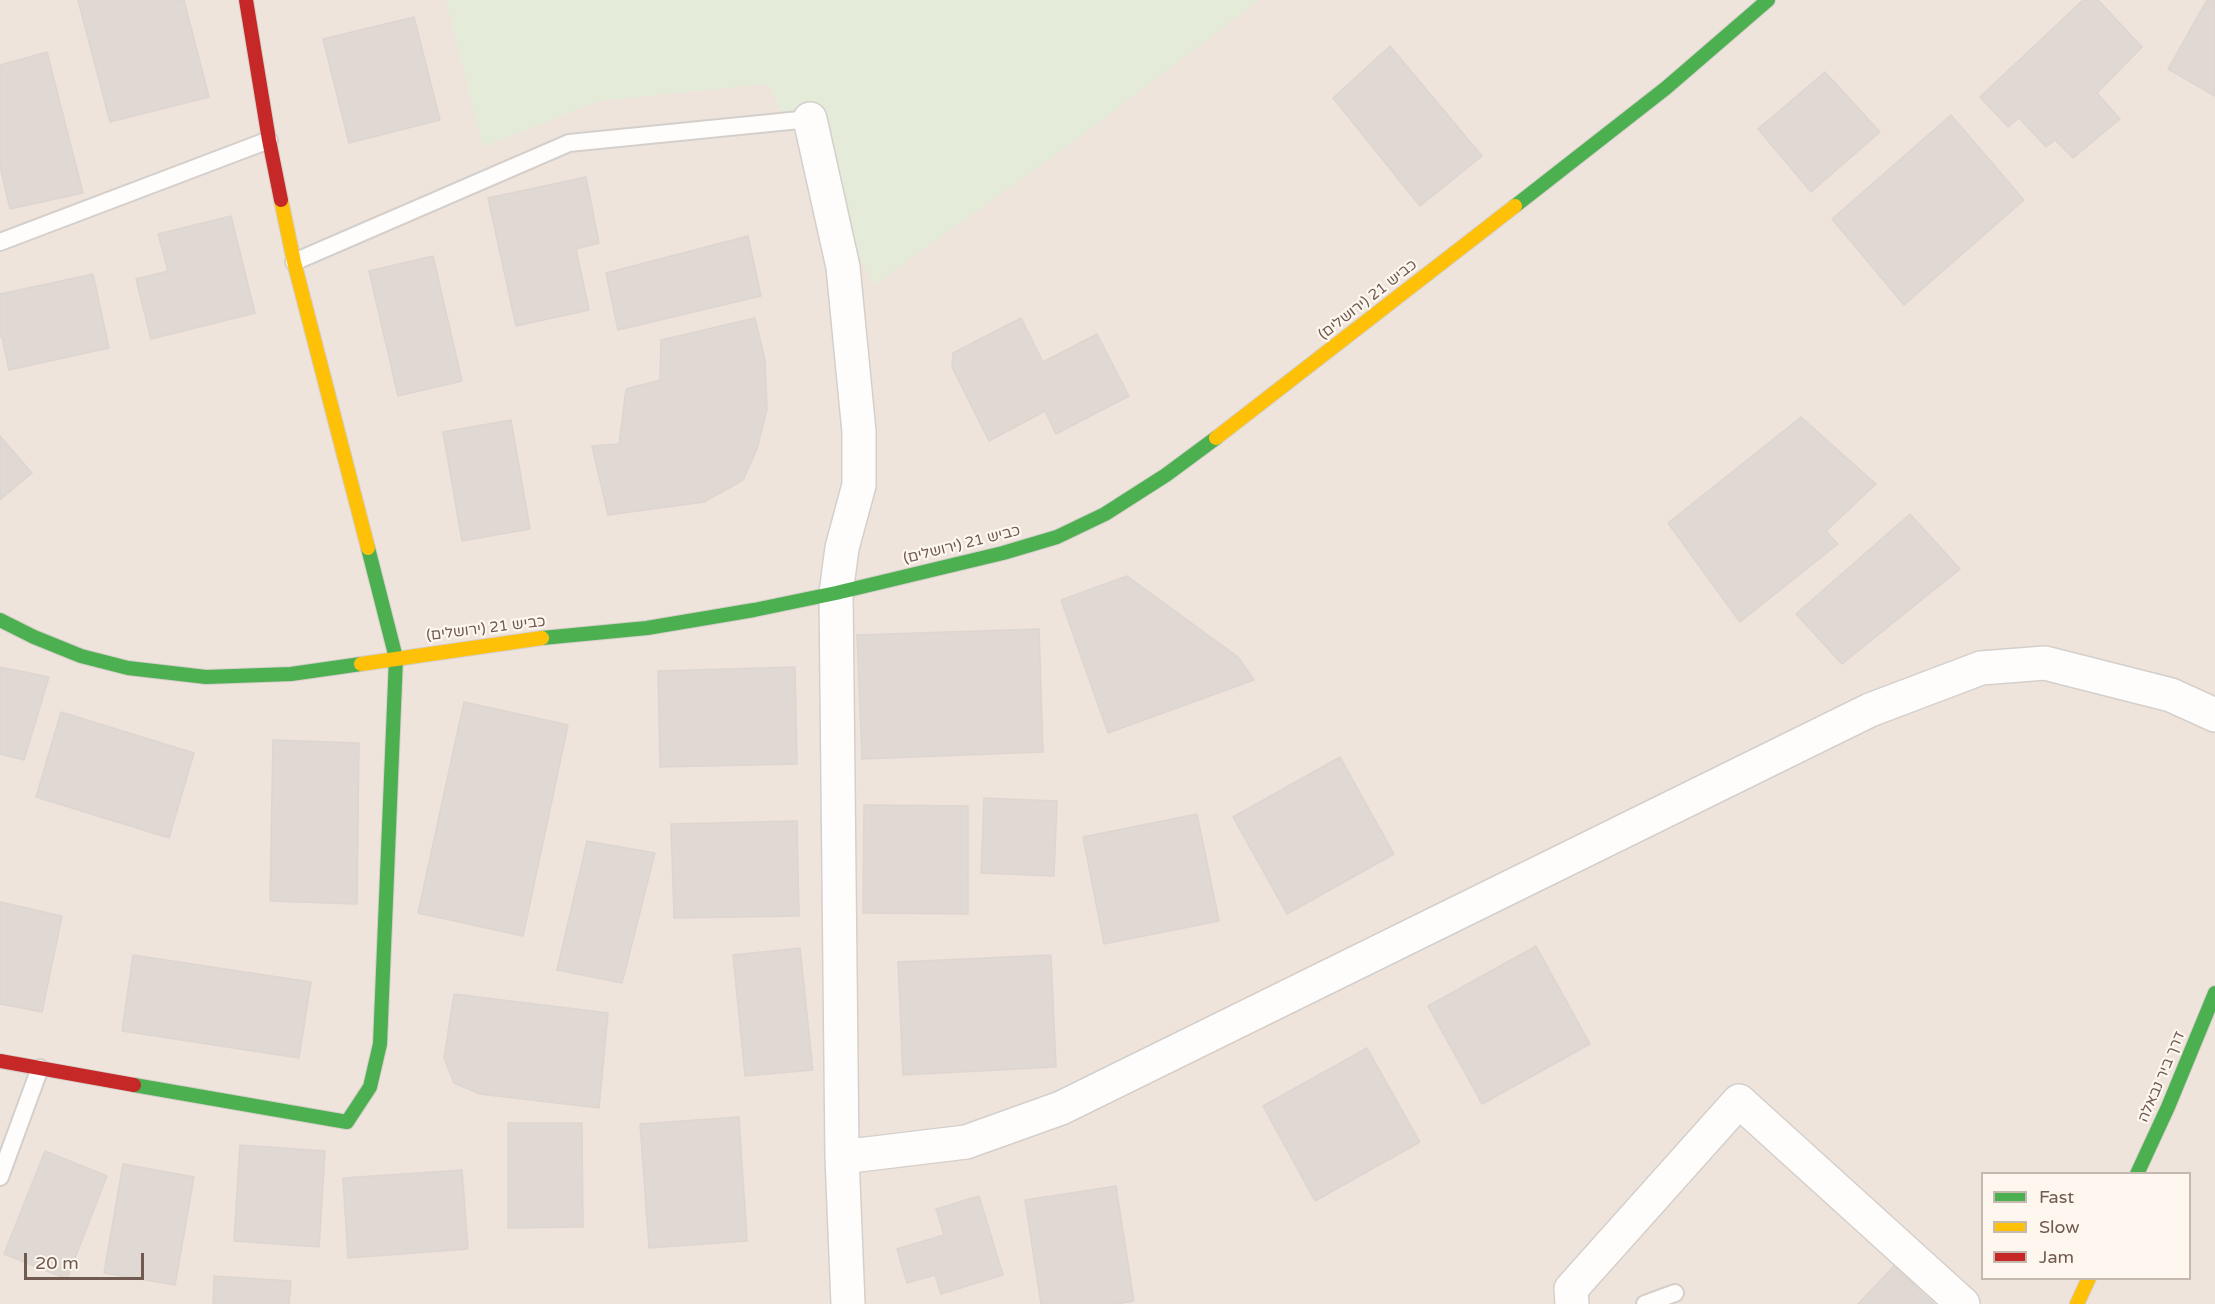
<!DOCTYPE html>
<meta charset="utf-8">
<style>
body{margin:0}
#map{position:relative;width:2215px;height:1304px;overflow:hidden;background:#f6f2ed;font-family:"Varela Round",sans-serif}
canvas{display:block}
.legend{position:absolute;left:1981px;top:1172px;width:210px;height:108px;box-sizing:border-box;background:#fdf7ef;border:2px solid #c5b8af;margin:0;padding:8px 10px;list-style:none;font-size:18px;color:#715a50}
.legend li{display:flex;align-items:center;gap:12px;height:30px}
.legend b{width:30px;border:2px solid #c5b8af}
.scale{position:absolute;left:24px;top:1253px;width:120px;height:27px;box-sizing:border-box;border:3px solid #715a50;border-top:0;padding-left:8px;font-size:18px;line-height:21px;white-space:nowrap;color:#715a50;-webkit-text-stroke:4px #fdf7ef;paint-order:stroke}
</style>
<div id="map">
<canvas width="2215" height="1304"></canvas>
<ul class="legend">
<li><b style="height:8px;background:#4caf50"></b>Fast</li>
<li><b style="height:8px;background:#ffc107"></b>Slow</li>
<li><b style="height:8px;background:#c62828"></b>Jam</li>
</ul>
<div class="scale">20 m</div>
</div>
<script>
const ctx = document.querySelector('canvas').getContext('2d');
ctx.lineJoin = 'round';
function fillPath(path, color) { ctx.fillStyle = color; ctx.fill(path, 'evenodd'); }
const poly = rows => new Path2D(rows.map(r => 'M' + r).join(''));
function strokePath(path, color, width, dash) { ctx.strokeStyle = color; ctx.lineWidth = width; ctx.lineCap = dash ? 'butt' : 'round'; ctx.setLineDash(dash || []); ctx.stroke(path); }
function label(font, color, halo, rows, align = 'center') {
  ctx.font = font + ' "Varela Round","Noto Sans Hebrew",sans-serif'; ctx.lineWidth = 4.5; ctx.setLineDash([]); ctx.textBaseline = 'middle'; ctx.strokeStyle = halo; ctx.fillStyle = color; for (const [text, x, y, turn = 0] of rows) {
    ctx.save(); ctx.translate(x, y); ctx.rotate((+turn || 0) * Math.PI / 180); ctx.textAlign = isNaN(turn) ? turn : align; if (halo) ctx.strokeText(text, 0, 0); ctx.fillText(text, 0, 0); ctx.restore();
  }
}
fillPath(poly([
 [0,0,2215,0,2215,1304,0,1304],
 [1982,1174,2190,1174,2190,1278,1982,1278]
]), '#eee4dc');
fillPath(poly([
 [446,0,1259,0,1080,137,874,285,767,84,599,101,483,147]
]), '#e5ebd9');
const building = poly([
 [78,0,184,0,209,97,110,122,78,0],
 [2083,0,2098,0,2142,47,2097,93,2120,119,2073,158,2055,140,2046,147,2019,118,2008,127,1980,97,2083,0],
 [2207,0,2215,0,2215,96,2168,69,2207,0],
 [414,17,440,120,349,143,323,39,414,17],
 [1390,46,1482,156,1420,206,1333,98,1390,46],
 [47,52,83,193,10,209,0,166,0,65,47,52],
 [1825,72,1880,132,1811,192,1758,129,1825,72],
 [1951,115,2024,200,1904,305,1832,219,1951,115],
 [586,177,599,243,576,249,589,310,516,326,488,198,586,177],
 [231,216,255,313,151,339,136,279,168,271,158,234,231,216],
 [748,236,761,296,618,330,606,273,748,236],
 [433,256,462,381,398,396,369,271,433,256],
 [93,274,109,348,9,370,2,337,0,337,0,294,93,274],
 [755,318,765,360,767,409,757,449,743,480,704,502,608,515,592,446,619,444,626,389,660,380,661,340,755,318],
 [1021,318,1043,362,1097,334,1129,396,1056,434,1045,411,989,441,952,367,953,353,1021,318],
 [1801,417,1876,484,1826,531,1838,544,1740,622,1668,523,1801,417],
 [511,420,530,529,462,541,443,432,511,420],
 [0,436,32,473,0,500,0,436],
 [1910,514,1960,569,1842,664,1796,614,1910,514],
 [1127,576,1238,657,1254,680,1108,733,1061,600,1127,576],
 [1039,629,1043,752,862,759,857,635,1039,629],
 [0,667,49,677,24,760,0,754,0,667],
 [795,667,797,764,660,767,658,671,795,667],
 [464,702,568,725,523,936,418,913,464,702],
 [61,712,194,753,169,838,36,797,61,712],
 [273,740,359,743,357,904,270,901,273,740],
 [1340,757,1394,854,1287,914,1233,817,1340,757],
 [984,798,1057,801,1054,876,981,873,984,798],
 [864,805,968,806,968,914,863,913,864,805],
 [1197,814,1219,921,1104,944,1083,837,1197,814],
 [797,821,799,916,674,918,671,824,797,821],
 [587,841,655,853,622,983,557,970,587,841],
 [0,902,62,916,42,1012,0,1004,0,902],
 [1536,946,1590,1044,1482,1104,1428,1006,1536,946],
 [800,948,813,1070,745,1076,733,955,800,948],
 [133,955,311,982,299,1058,122,1031,133,955],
 [1051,955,1056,1067,903,1075,898,962,1051,955],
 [454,994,608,1013,599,1108,480,1094,454,1083,444,1058,454,994],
 [1367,1048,1420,1142,1315,1201,1263,1106,1367,1048],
 [739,1117,747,1241,649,1248,640,1124,739,1117],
 [508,1123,582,1123,583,1227,508,1228,508,1123],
 [240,1145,325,1151,319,1247,234,1241,240,1145],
 [45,1151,107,1176,67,1279,4,1254,45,1151],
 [123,1164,194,1177,175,1285,104,1273,123,1164],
 [462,1170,468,1249,348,1258,343,1178,462,1170],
 [1116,1186,1134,1301,1117,1304,1041,1304,1025,1200,1116,1186],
 [979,1196,1003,1275,941,1294,935,1275,907,1283,897,1249,944,1235,936,1209,979,1196],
 [1894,1266,1934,1304,1858,1304,1894,1266],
 [214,1276,291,1281,289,1304,213,1304,214,1276]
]);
fillPath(building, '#dfd8d3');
strokePath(building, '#ded5d0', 1.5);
const lane = poly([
 [0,242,269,140],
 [294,262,569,143,810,119],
 [0,1177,40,1068],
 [1645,1304,1675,1293]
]);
const street = poly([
 [810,119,843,267,859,432,859,485,842,548,836,593,842,1157,848,1304],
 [842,1157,966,1142,1061,1108,1870,710,1981,668,2045,663,2171,695,2215,715],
 [1572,1304,1571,1289,1739,1101,1963,1304]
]);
const fast = poly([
 [1515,206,1666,88,1768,0],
 [0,620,34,637,81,656,128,668,206,677,291,674,361,664],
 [542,638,647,628,754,610,836,593,1003,553,1057,537,1105,514,1166,475,1216,438],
 [134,1085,347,1122,370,1087,380,1044,396,658,368,548],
 [2137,1174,2168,1107,2215,993]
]);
const slow = poly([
 [281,200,294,262,368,548],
 [1216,438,1515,206],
 [361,664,542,638],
 [2077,1304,2089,1278]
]);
const jam = poly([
 [246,0,269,140,281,200],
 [0,1061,134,1085]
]);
strokePath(lane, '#d5cfcb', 20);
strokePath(street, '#d5cfcb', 36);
strokePath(fast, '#d5cfca', 16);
strokePath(slow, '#d5cfca', 16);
strokePath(jam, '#d5cfca', 16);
strokePath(lane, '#fefdfc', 16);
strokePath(street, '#fefdfc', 33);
strokePath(fast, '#4caf50', 14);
strokePath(slow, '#ffc107', 14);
strokePath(jam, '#c62828', 14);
label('15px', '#715a50', '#fdf7ef', [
 ["כביש 21 (ירושלים)",1368,300,-38],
 ["כביש 21 (ירושלים)",962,545,-14],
 ["כביש 21 (ירושלים)",486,629,-7],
 ["דרך ביר נבאלה",2162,1077,-67]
]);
</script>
